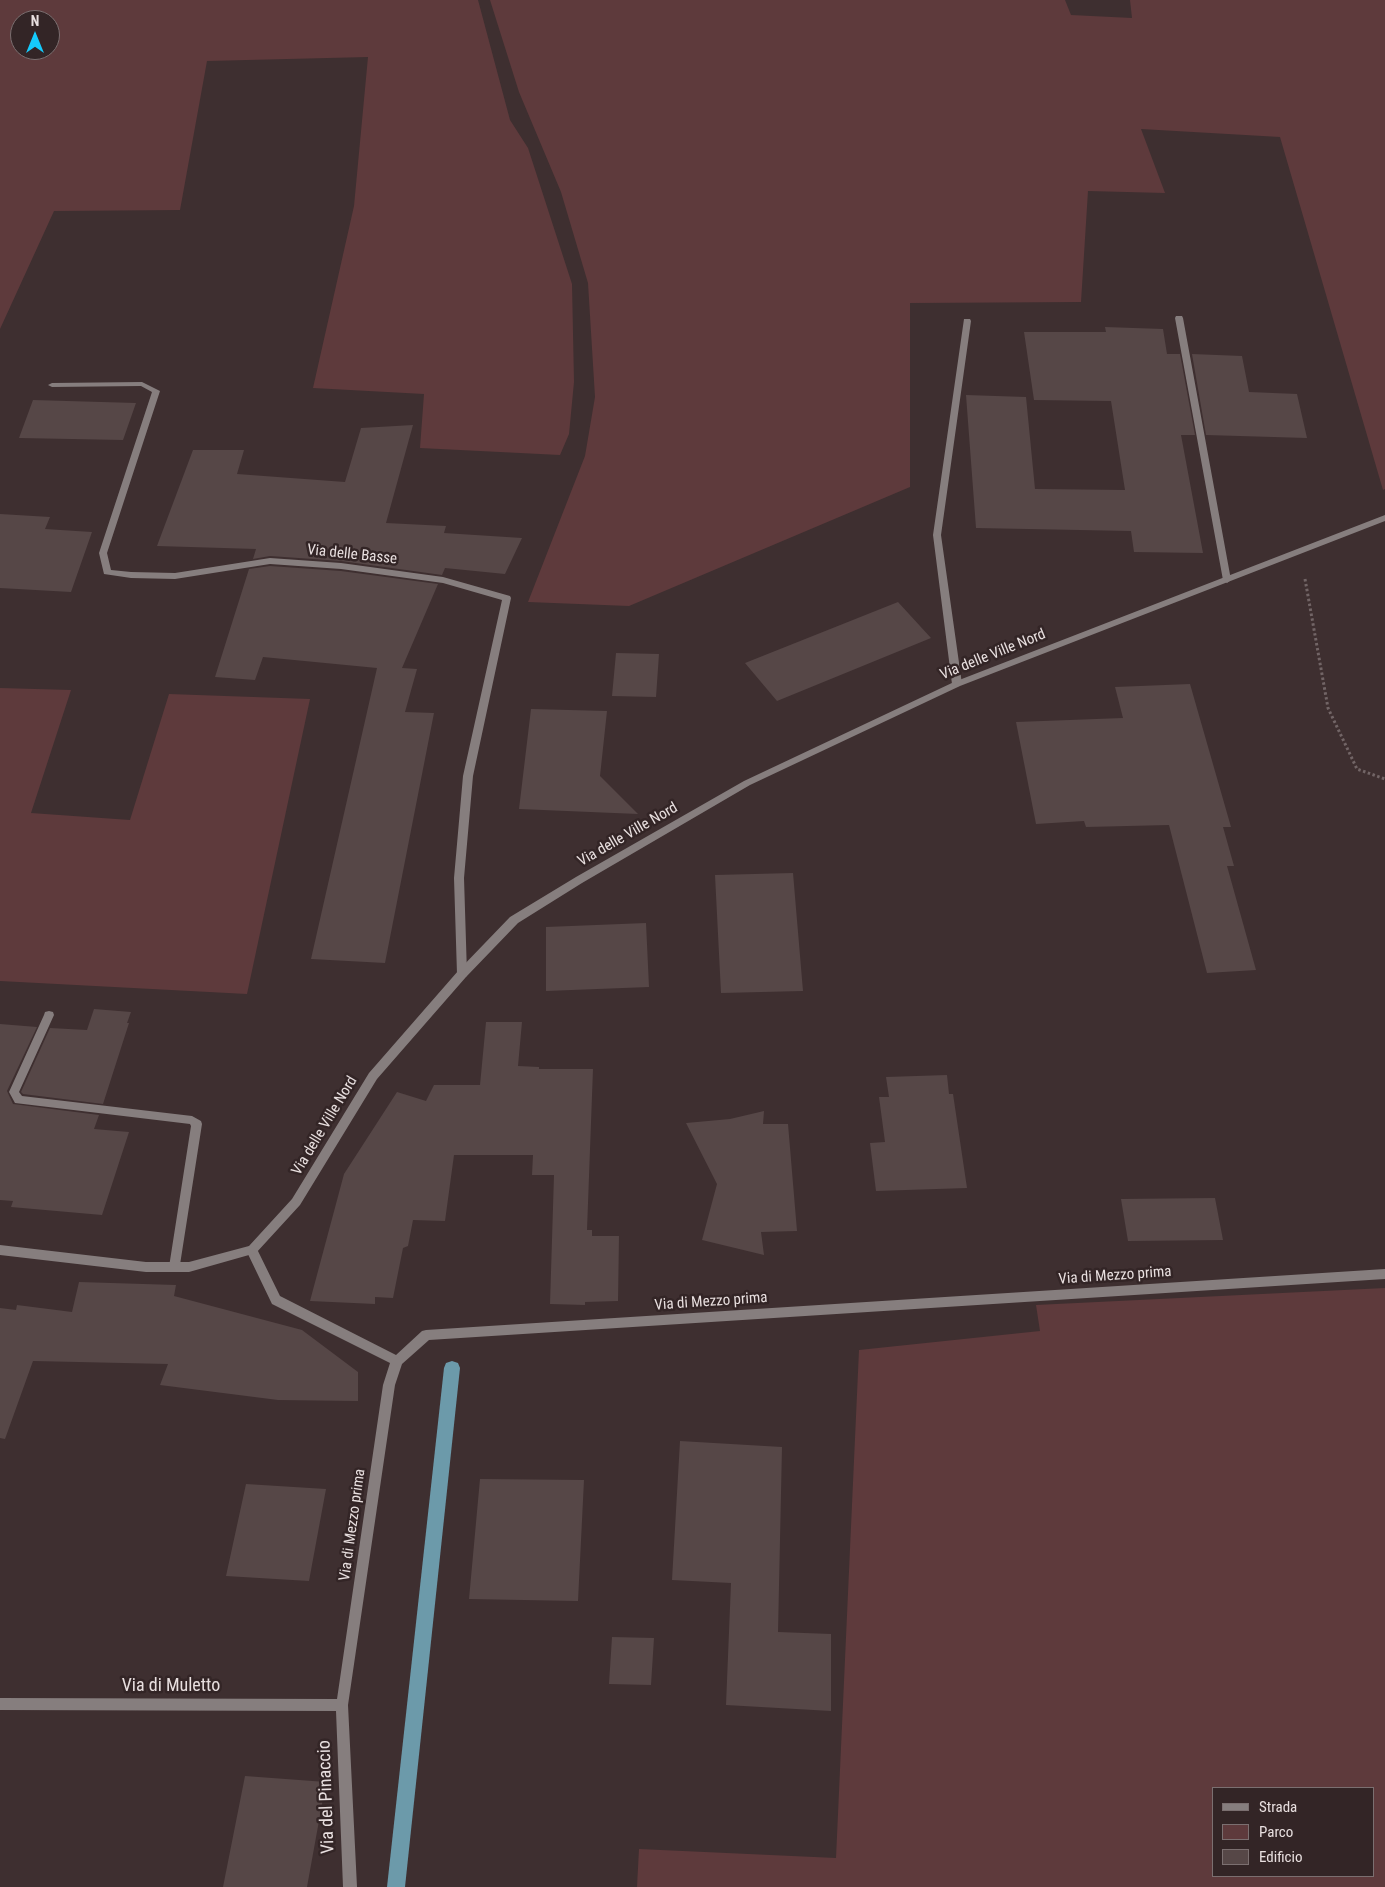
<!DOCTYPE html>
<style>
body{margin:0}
#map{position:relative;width:1385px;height:1887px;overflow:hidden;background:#3e2f30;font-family:"Roboto Condensed",sans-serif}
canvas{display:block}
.legend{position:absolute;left:1212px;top:1787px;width:162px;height:90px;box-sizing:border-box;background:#332526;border:1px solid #7b6f70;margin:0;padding:6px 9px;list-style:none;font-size:15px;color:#e8dfdf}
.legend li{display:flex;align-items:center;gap:10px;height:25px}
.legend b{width:25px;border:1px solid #7b6f70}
.north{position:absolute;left:10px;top:10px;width:50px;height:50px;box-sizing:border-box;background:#332526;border:1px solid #7b6f70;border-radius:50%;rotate:0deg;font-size:14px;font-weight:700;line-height:20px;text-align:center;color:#e8dfdf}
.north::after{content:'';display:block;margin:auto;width:18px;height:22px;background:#15cafb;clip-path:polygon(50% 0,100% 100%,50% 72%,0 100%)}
</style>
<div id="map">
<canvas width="1385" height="1887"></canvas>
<ul class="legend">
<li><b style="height:6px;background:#867e7e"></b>Strada</li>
<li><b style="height:14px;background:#5e3a3c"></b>Parco</li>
<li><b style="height:14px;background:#564747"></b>Edificio</li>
</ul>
<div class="north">N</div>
</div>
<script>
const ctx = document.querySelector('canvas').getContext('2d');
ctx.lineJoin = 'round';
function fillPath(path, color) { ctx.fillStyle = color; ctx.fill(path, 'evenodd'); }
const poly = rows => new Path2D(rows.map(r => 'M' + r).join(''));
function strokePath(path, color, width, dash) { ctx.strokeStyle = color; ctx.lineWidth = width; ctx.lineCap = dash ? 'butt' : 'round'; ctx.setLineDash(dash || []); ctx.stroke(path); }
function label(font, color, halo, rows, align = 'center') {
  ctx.font = font + ' "Roboto Condensed",sans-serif'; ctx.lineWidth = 5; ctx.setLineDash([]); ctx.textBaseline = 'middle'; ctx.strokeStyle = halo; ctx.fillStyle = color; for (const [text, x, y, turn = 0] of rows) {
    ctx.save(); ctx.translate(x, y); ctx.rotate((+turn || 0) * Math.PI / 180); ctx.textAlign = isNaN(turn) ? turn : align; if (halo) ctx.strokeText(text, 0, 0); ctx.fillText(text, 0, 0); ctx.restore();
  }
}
fillPath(poly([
 [0,0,478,0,510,120,528,148,572,284,574,382,569,434,560,455,420,448,424,394,313,388,354,206,368,57,207,61,180,210,54,211,0,329],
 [20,20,50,20,50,50,20,50],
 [490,0,1065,0,1071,15,1132,18,1130,0,1385,0,1385,489,1383,490,1280,137,1141,129,1165,193,1088,191,1081,302,910,303,910,487,629,606,528,602,585,456,595,397,588,283,561,192,519,92],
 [0,688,71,690,31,813,130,820,169,694,310,699,247,994,0,981],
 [1385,1288,1385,1887,637,1887,639,1849,836,1858,859,1350,1040,1331,1036,1305],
 [1214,1788,1374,1788,1374,1876,1214,1876]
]), '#5e3a3c');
fillPath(poly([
 [452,1361,458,1363,460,1368,405,1887,387,1887,444,1368,446,1363,452,1361]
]), '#6c9aaa');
fillPath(poly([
 [1105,327,1163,329,1167,354,1180,354,1195,435,1181,435,1203,553,1134,552,1131,531,976,528,966,395,1026,397,1035,489,1125,490,1111,401,1034,400,1024,332,1106,332],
 [1192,354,1242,356,1249,392,1297,394,1307,438,1206,435],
 [33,400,136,403,123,440,19,438],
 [413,425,386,523,446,526,444,533,522,538,505,574,445,568,442,575,341,561,270,556,253,559,256,549,157,546,193,450,244,450,237,474,345,482,361,428],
 [0,514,50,517,45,529,92,532,71,592,0,588],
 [270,566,341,571,438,584,402,668,417,669,405,712,434,713,385,963,311,959,377,668,263,657,255,680,215,677,249,569],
 [898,602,931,638,777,701,745,663],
 [616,653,659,654,656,697,612,696],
 [1190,684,1231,827,1223,827,1234,866,1227,866,1256,970,1207,973,1169,825,1086,827,1084,821,1036,824,1016,722,1123,718,1115,687],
 [531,709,607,711,600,776,638,814,519,809],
 [793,873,803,991,721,993,715,875],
 [646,923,649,987,546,991,546,927],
 [94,1009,131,1012,127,1023,129,1023,103,1104,23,1094,21,1092,50,1028,87,1030],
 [486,1022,522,1022,518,1066,539,1067,539,1069,593,1069,587,1230,592,1230,592,1236,619,1236,618,1301,585,1302,585,1305,550,1304,554,1175,532,1175,533,1155,454,1155,445,1221,413,1220,408,1246,403,1248,393,1298,375,1297,375,1304,310,1301,344,1174,397,1092,426,1101,434,1085,480,1085],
 [0,1024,37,1027,7,1091,13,1104,99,1115,94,1129,129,1132,102,1215,11,1207,13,1201,0,1200],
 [947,1075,949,1094,953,1094,967,1188,876,1191,870,1143,885,1142,879,1097,889,1097,886,1077],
 [764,1111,763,1124,788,1124,797,1231,761,1232,764,1255,702,1240,717,1184,686,1123,730,1119],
 [1215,1198,1223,1240,1128,1241,1121,1199],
 [79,1282,176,1285,174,1296,302,1330,358,1372,358,1401,278,1400,160,1385,168,1364,33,1361,5,1439,0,1438,0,1308,16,1310,17,1305,72,1312],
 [680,1441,782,1447,778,1632,831,1634,831,1711,726,1705,731,1583,672,1580],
 [480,1479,584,1480,578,1601,469,1599],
 [246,1484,326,1489,309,1581,226,1576],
 [612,1637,654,1638,651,1685,609,1684],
 [245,1776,326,1782,307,1887,223,1887]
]), '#564747');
strokePath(poly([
 [1305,579,1328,708,1357,769,1385,779]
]), '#726566', 3, [2.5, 2.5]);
fillPath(poly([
 [1176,316,1182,316,1183,318,1231,580,1227,583,1223,580,1175,318,1176,316],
 [49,1011,53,1012,54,1015,19,1092,22,1096,192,1116,201,1121,202,1124,179,1271,175,1272,171,1271,169,1267,191,1126,190,1124,15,1103,9,1092,44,1015,45,1012,49,1011]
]), '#867e7e');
fillPath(poly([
 [964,319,970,319,971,321,941,535,962,684,957,687,952,684,933,535,964,319],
 [142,382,160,391,107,553,111,570,131,572,175,573,270,558,341,563,443,577,510,596,511,598,473,776,464,878,467,974,466,977,458,977,457,974,454,878,463,776,502,600,443,583,341,569,270,564,175,579,131,578,104,574,99,553,152,392,141,386,52,387,48,385,52,383,142,382],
 [252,1245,256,1247,280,1296,396,1355,422,1331,426,1330,1385,1269,1385,1279,429,1340,402,1364,395,1385,348,1705,357,1887,343,1887,336,1711,0,1710,0,1698,337,1699,383,1385,390,1363,272,1304,246,1250,248,1247,252,1245]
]), '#867e7e');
fillPath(poly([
 [1385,515,1385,521,960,686,750,785,582,883,518,923,466,977,377,1079,300,1205,256,1253,189,1272,146,1272,0,1255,0,1245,146,1262,189,1262,249,1246,292,1199,369,1073,458,971,510,917,576,877,744,781,954,682,1385,515]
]), '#867e7e');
label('15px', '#e8dfdf', '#332526', [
 ["Via delle Basse",352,555,6],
 ["Via delle Ville Nord",993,655,-22],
 ["Via delle Ville Nord",628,835,-30],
 ["Via delle Ville Nord",325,1126,-59],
 ["Via di Mezzo prima",1115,1276,-4],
 ["Via di Mezzo prima",711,1302,-4],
 ["Via di Mezzo prima",353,1525,-82]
]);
label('18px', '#e8dfdf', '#332526', [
 ["Via di Muletto",171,1686],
 ["Via del Pinaccio",327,1797,-92]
]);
</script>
